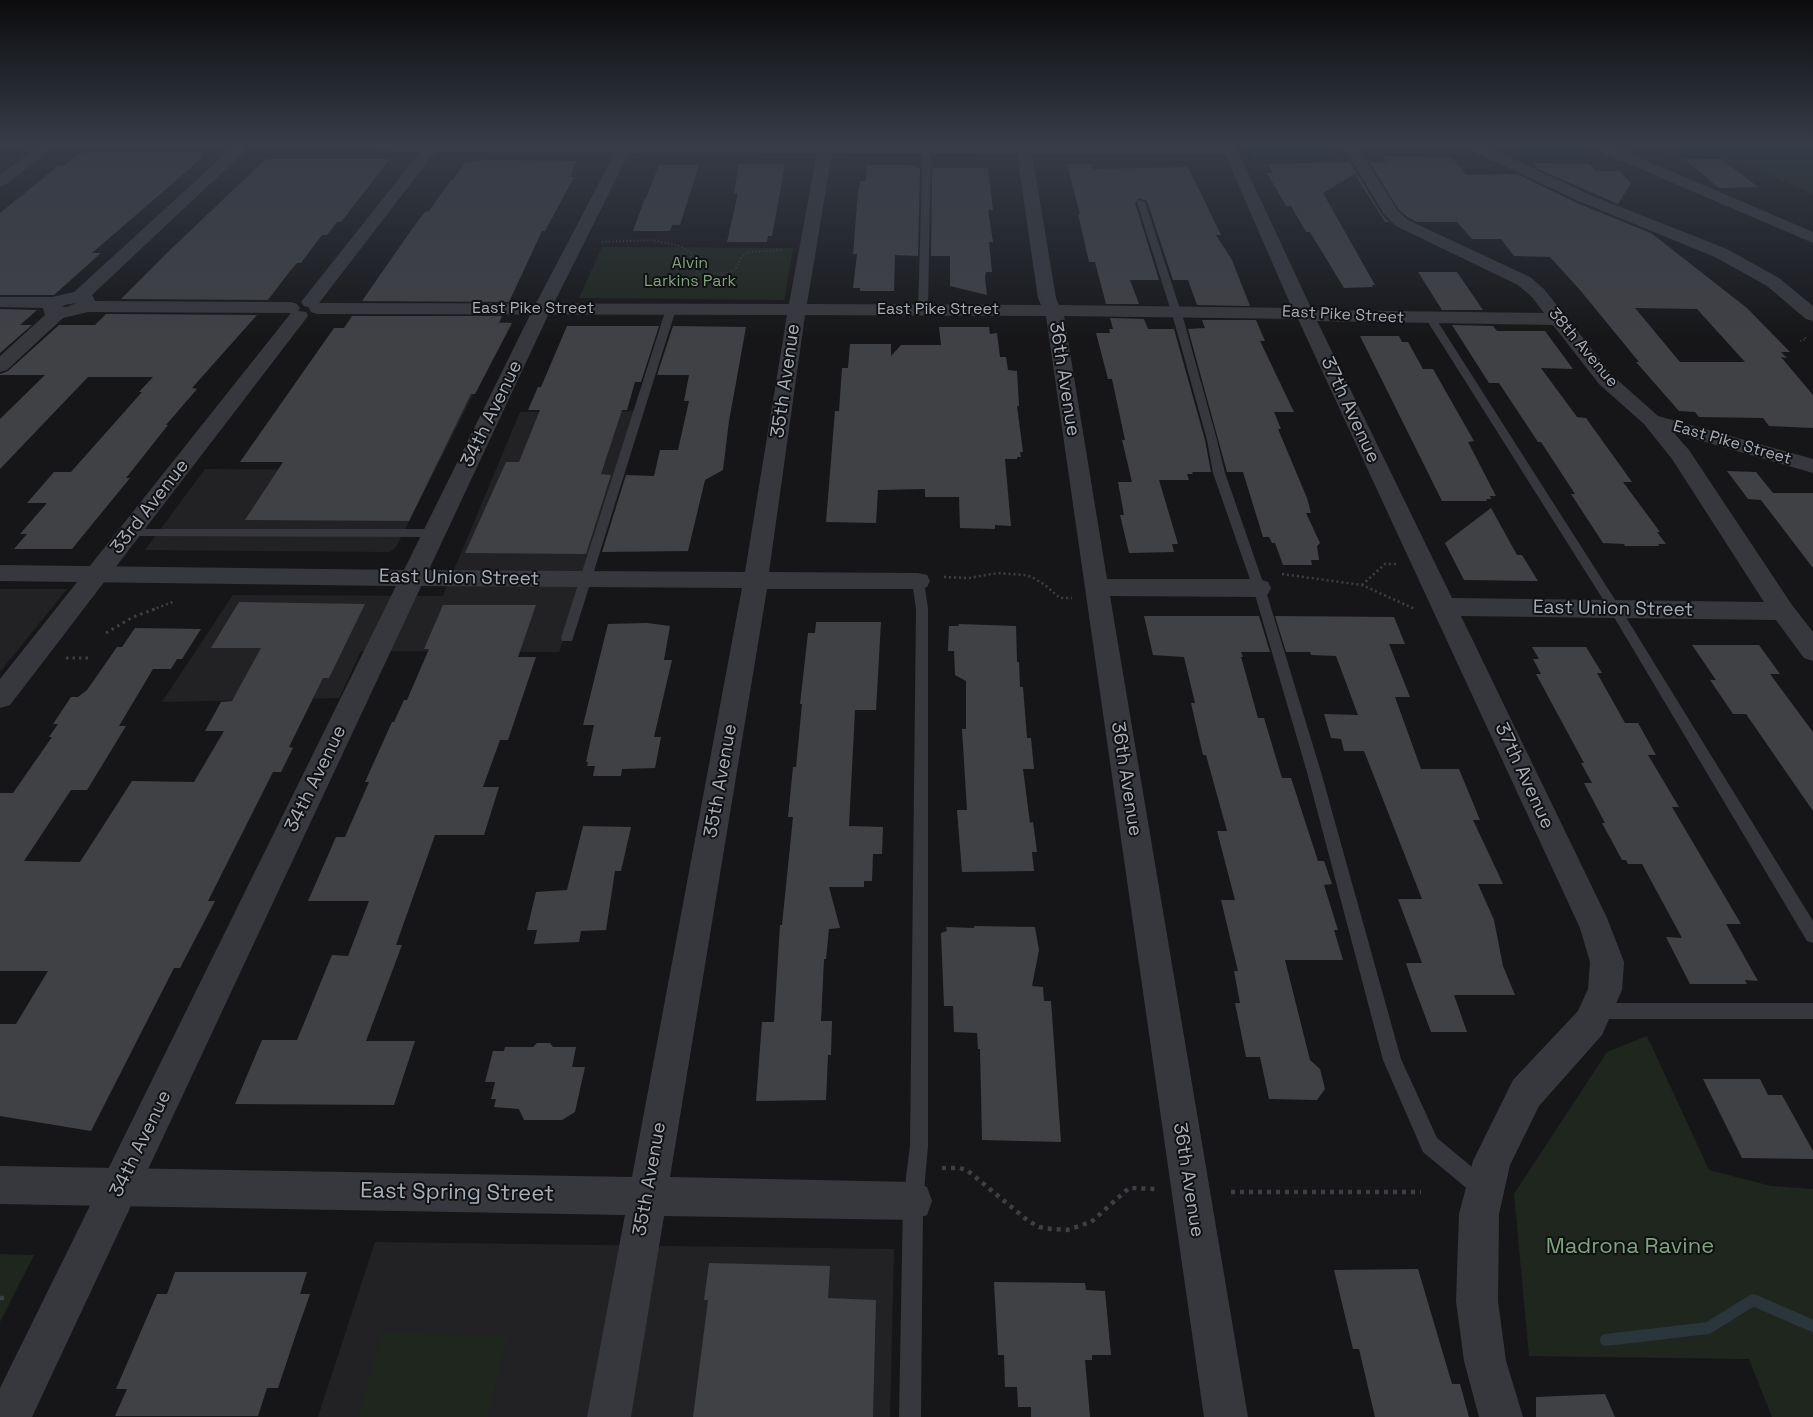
<!DOCTYPE html>
<style>
body{margin:0}
canvas{display:block;background:#161618}
</style>
<canvas width="1813" height="1417"></canvas>
<script>
const ctx = document.querySelector('canvas').getContext('2d');
ctx.lineJoin = 'round';
function fillPath(path, color) { ctx.fillStyle = color; ctx.fill(path, 'evenodd'); }
const poly = rows => new Path2D(rows.map(r => 'M' + r).join(''));
function strokePath(path, color, width, dash) { ctx.strokeStyle = color; ctx.lineWidth = width; ctx.lineCap = dash ? 'butt' : 'round'; ctx.setLineDash(dash || []); ctx.stroke(path); }
function label(font, color, halo, rows, align = 'center') {
  ctx.font = font + ' "Space Grotesk",sans-serif'; ctx.lineWidth = 4; ctx.setLineDash([]); ctx.textBaseline = 'middle'; ctx.strokeStyle = halo; ctx.fillStyle = color; for (const [text, x, y, turn = 0] of rows) {
    ctx.save(); ctx.translate(x, y); ctx.rotate((+turn || 0) * Math.PI / 180); ctx.textAlign = isNaN(turn) ? turn : align; if (halo) ctx.strokeText(text, 0, 0); ctx.fillText(text, 0, 0); ctx.restore();
  }
}
fillPath(poly([
 [422,322,510,322,396,547,390,552,145,550,205,469,331,470],
 [639,411,559,652,361,651,339,698,162,702,233,595,443,596,520,412],
 [0,589,67,589,0,672],
 [375,1242,894,1249,890,1417,318,1417]
]), '#222225');
fillPath(poly([
 [1245,143,1331,143,1341,159,1252,159],
 [1361,143,1445,143,1469,154,1368,154],
 [1480,143,1571,143,1606,158,1511,158],
 [1654,143,1772,143,1810,148,1813,150,1813,194,1776,178,1716,157,1667,153],
 [602,247,778,248,793,248,784,300,579,298],
 [1647,1036,1709,1170,1771,1186,1813,1189,1813,1417,1772,1417,1749,1359,1529,1356,1514,1194,1607,1052],
 [0,1254,34,1255,0,1322],
 [383,1332,507,1336,488,1417,357,1417]
]), '#1e261e');
strokePath(poly([
 [1606,1340,1708,1328,1753,1300,1813,1326]
]), '#2b363c', 12);
fillPath(poly([
 [205,152,199,157,203,157,92,253,101,253,54,295,0,295,0,213,58,166,64,166,79,153],
 [1382,156,1445,157,1452,158,1466,175,1517,174,1577,203,1651,233,1747,308,1790,352,1781,352,1787,358,1781,357,1813,395,1813,428,1769,426,1763,418,1699,417,1695,412,1679,411,1636,362,1639,362,1580,290,1550,257,1514,256,1501,239,1472,239,1457,222,1417,222,1409,218,1399,210,1369,162,1386,162],
 [1635,308,1697,309,1745,362,1680,362],
 [266,159,390,159,341,222,337,222,327,235,322,235,301,263,297,263,290,271,268,300,121,299,172,248],
 [1684,159,1721,159,1758,187,1719,188],
 [485,160,576,161,570,177,574,177,545,231,542,231,509,302,362,301,412,229,425,212,429,211,451,180,453,180,465,162],
 [1347,162,1350,162,1382,215,1389,222,1385,222,1355,174,1323,193,1375,285,1372,285,1373,287,1344,288,1310,232,1306,232,1291,206,1286,206,1267,173,1273,173,1268,164],
 [1533,163,1589,164,1596,171,1619,171,1631,183,1618,204,1538,169],
 [739,164,785,164,772,236,768,236,767,242,727,242,738,193,734,193],
 [1067,164,1091,164,1093,169,1188,167,1221,235,1216,235,1232,260,1250,306,1197,305,1188,280,1173,280,1147,201,1139,198,1135,203,1159,280,1130,280,1139,304,1106,304,1095,262,1089,262,1078,214,1080,214],
 [659,165,699,165,680,225,672,225,670,231,633,231,645,198,646,198],
 [867,165,910,165,920,168,918,256,895,255,894,291,860,291,860,288,853,288,857,254,853,254,858,192,860,181,866,181],
 [932,168,988,168,993,210,988,210,993,242,989,242,992,272,986,272,985,277,987,295,950,286,950,256,931,256],
 [1418,272,1457,272,1483,310,1442,310],
 [0,309,37,310,20,325,32,325,0,353],
 [106,314,257,315,192,388,197,389,166,425,168,425,126,478,130,478,72,549,14,549,27,534,20,534,47,503,27,503,54,472,71,472,142,392,139,392,153,377,88,377,0,469,0,419,45,375,0,375,0,374,8,371,59,325,95,325],
 [352,316,502,316,499,323,512,323,475,394,471,394,409,521,245,520,283,462,240,462,334,328,344,328],
 [1110,318,1144,319,1148,329,1174,329,1205,440,1211,472,1192,472,1193,474,1187,474,1189,480,1159,480,1178,544,1172,544,1174,552,1129,553,1120,515,1124,515,1118,482,1132,482,1122,440,1125,440,1112,379,1108,379,1096,333,1110,333,1109,329,1113,329],
 [1202,320,1256,320,1265,341,1260,341,1294,412,1274,412,1281,429,1278,429,1307,498,1311,513,1306,513,1320,543,1317,546,1319,560,1311,560,1312,565,1283,565,1275,543,1272,543,1269,537,1263,537,1243,472,1227,472,1188,329,1205,328],
 [1452,325,1493,326,1497,331,1545,331,1573,369,1541,368,1577,417,1586,418,1632,482,1623,482,1660,532,1657,532,1666,544,1658,544,1659,546,1625,546,1624,544,1603,543,1571,494,1575,494,1541,442,1538,442,1499,383,1489,383],
 [567,326,659,326,641,382,635,382,627,410,622,410,601,474,611,475,586,554,465,553,506,462,519,462,540,410,528,410,538,387,541,387],
 [673,326,746,327,729,421,723,470,705,480,688,551,602,552,626,475,654,476,660,450,678,450,689,401,684,401,689,375,657,375],
 [939,327,989,327,990,334,997,333,1000,357,1006,357,1008,370,1017,371,1019,406,1017,406,1023,452,1020,452,1021,457,1017,457,1017,459,1005,459,1011,526,995,525,995,529,960,528,959,497,925,497,925,489,878,490,876,523,826,522,835,411,839,411,842,368,848,368,850,344,891,344,891,356,901,345,941,345],
 [1360,336,1399,336,1402,342,1408,342,1423,369,1433,369,1474,441,1468,442,1496,496,1490,496,1491,499,1486,499,1487,501,1442,501],
 [1727,471,1756,472,1773,493,1813,493,1813,568,1761,500,1748,499],
 [1491,508,1517,555,1522,555,1538,581,1464,580,1445,543],
 [239,602,365,604,329,678,323,678,289,747,293,748,281,772,273,772,208,901,215,901,180,968,174,968,91,1131,0,1116,0,1024,16,1024,48,971,0,971,0,793,13,793,52,737,49,737,58,724,53,724,71,697,78,697,87,690,117,647,122,647,135,628,201,629,182,659,177,659,171,669,153,669,119,726,126,726,87,790,71,790,24,861,80,862,132,781,194,782,224,731,205,731,221,702,232,701,261,648,211,648],
 [443,605,536,605,518,657,536,657,508,740,500,740,483,787,499,787,484,835,435,835,396,945,402,945,366,1041,415,1041,394,1105,235,1104,262,1040,297,1040,332,955,348,956,369,901,308,901,336,837,345,837,369,782,365,782,392,722,394,722,404,700,407,700,429,649,424,649],
 [1144,616,1259,616,1270,652,1241,652,1243,657,1241,657,1258,718,1264,718,1282,778,1291,778,1318,861,1324,861,1332,884,1324,885,1338,930,1334,930,1343,960,1285,960,1310,1060,1320,1069,1325,1089,1317,1100,1269,1099,1260,1057,1246,1057,1235,1003,1240,1003,1234,971,1238,971,1221,900,1235,900,1217,831,1227,831,1206,755,1203,755,1191,703,1195,703,1184,657,1153,655],
 [1275,616,1394,617,1405,644,1389,644,1410,697,1395,697,1421,769,1459,769,1480,820,1473,820,1503,884,1478,884,1494,920,1503,966,1515,995,1454,995,1467,1032,1431,1032,1412,981,1406,963,1422,963,1398,899,1422,899,1364,751,1344,751,1341,739,1331,738,1324,714,1358,715,1336,656,1311,655,1310,652,1286,652],
 [816,622,881,622,876,710,855,710,849,826,883,827,882,854,873,854,872,881,864,881,864,887,829,887,840,928,829,929,826,959,824,959,821,1021,832,1021,831,1055,828,1055,826,1100,756,1101,762,1022,774,1022,780,925,782,925,793,817,788,817,793,767,796,767,802,704,800,704,808,633,815,633],
 [647,623,670,626,664,660,672,660,654,737,661,737,655,768,622,769,621,776,593,776,595,766,587,766,588,762,586,762,594,725,583,725,608,624],
 [959,624,1016,626,1017,662,1019,662,1020,687,1023,687,1027,738,1031,738,1034,769,1023,769,1030,823,1033,822,1037,852,1032,852,1034,871,962,872,957,810,967,810,962,729,966,729,966,681,955,675,954,651,948,651,949,626,958,626],
 [1692,645,1759,645,1780,674,1770,674,1813,732,1813,811,1746,714,1733,714,1710,680,1716,680],
 [1532,647,1586,647,1602,673,1597,673,1625,723,1638,723,1656,755,1648,755,1679,807,1672,807,1741,924,1726,924,1758,981,1745,980,1747,984,1690,984,1666,937,1682,938,1642,864,1628,864,1626,860,1622,860,1602,823,1605,823,1584,783,1592,783,1581,763,1584,763,1536,674,1541,674,1533,659,1539,659],
 [583,826,631,827,621,871,615,871,606,930,581,931,579,942,534,944,537,930,527,930,536,892,567,890],
 [974,926,1035,927,1039,950,1032,986,1043,987,1044,1001,1051,1001,1061,1142,982,1140,980,1049,978,1049,977,1033,954,1032,953,1006,944,1006,941,933,947,931,946,927,974,928],
 [537,1043,550,1043,553,1047,576,1047,572,1067,585,1067,575,1112,562,1120,524,1120,519,1109,494,1107,496,1099,491,1099,495,1082,485,1082,493,1051,504,1051,505,1047,533,1047],
 [1703,1079,1760,1079,1768,1095,1782,1095,1813,1151,1813,1159,1742,1158],
 [709,1263,830,1266,828,1298,876,1300,873,1417,693,1417,708,1300,704,1300],
 [1418,1269,1452,1384,1460,1384,1469,1417,1375,1417,1359,1349,1353,1349,1334,1270],
 [175,1272,307,1272,300,1294,310,1294,295,1337,278,1388,267,1388,258,1416,115,1416,127,1389,116,1389,157,1294,167,1294],
 [994,1282,1085,1283,1086,1290,1105,1291,1111,1355,1092,1355,1092,1360,1085,1360,1090,1417,1031,1417,1031,1407,1018,1407,1017,1387,1005,1387,1004,1355,998,1355],
 [1605,1394,1615,1417,1536,1417,1536,1397]
]), '#404145');
strokePath(poly([
 [1377,143,1405,148,1416,148,1428,143],
 [1523,145,1572,145],
 [1654,145,1813,146],
 [1254,147,1283,150,1313,143],
 [602,242,652,240,680,246,691,253,693,268,700,274,728,273,735,270,741,258,748,252,782,250],
 [722,275,735,287],
 [655,286,677,282,700,274],
 [1800,341,1806,339,1804,336]
]), '#3d3f44', 2, [1, 2.5]);
strokePath(poly([
 [1282,574,1362,585,1415,609],
 [944,577,969,578,998,573,1024,575,1032,577,1045,585,1060,598,1072,598],
 [1362,585,1385,564,1396,564],
 [152,610,175,601]
]), '#3d3f44', 2.5, [2, 3]);
strokePath(poly([
 [106,633,133,617,155,609],
 [66,658,91,658]
]), '#3d3f44', 3, [2.5, 4]);
strokePath(poly([
 [942,1168,960,1168,968,1171,1027,1220,1039,1227,1051,1229,1067,1230,1091,1222,1129,1188,1157,1189],
 [1231,1192,1421,1192],
 [0,1298,9,1298]
]), '#3d3f44', 4.5, [4, 5]);
fillPath(poly([
 [923,143,931,143,928,309,923,312,918,309,923,143],
 [1138,200,1145,202,1184,321,1217,440,1225,473,1265,588,1321,772,1401,1059,1437,1138,1490,1182,1493,1189,1490,1196,1483,1199,1476,1196,1423,1152,1383,1060,1307,772,1253,588,1213,473,1207,440,1174,321,1137,202,1138,200],
 [671,306,676,309,573,638,572,641,562,641,561,638,666,309,671,306],
 [1431,316,1436,319,1619,606,1813,921,1813,943,1807,941,1611,612,1426,319,1431,316],
 [130,529,434,529,440,533,434,537,126,536,124,533,126,530,130,529],
 [918,577,924,581,928,609,928,1146,923,1201,921,1417,899,1417,903,1201,910,1146,916,609,912,581,918,577],
 [1596,1003,1813,1003,1813,1019,1596,1019,1590,1017,1587,1011,1590,1005,1596,1003]
]), '#37383d');
fillPath(poly([
 [43,143,59,143,5,185,0,187,0,175,43,143],
 [256,143,1016,145,1016,143,1030,143,1031,145,1221,146,1220,143,1234,143,1312,310,1544,313,1532,297,1518,285,1396,226,1384,214,1341,143,1355,143,1398,211,1408,220,1530,277,1544,289,1613,376,1658,416,1813,459,1813,473,1674,433,1689,450,1792,605,1813,632,1813,661,1804,658,1776,620,1461,616,1607,918,1624,962,1622,990,1602,1035,1539,1106,1510,1165,1499,1214,1498,1301,1506,1361,1523,1417,1479,1417,1464,1361,1456,1301,1459,1214,1473,1161,1513,1080,1578,1011,1588,989,1590,962,1580,928,1298,319,1064,316,1107,579,1259,579,1268,582,1271,588,1268,594,1259,597,1110,596,1248,1417,1204,1417,1046,316,805,315,769,572,918,573,927,575,930,581,927,587,918,589,767,589,670,1177,913,1182,927,1187,932,1201,927,1215,913,1220,664,1216,631,1417,587,1417,625,1215,0,1204,0,1166,632,1177,742,588,413,586,404,584,401,578,404,572,413,570,745,572,787,315,317,314,311,312,308,307,304,306,301,302,420,152,263,147,258,146,256,143],
 [435,152,817,153,789,304,319,303,435,152],
 [832,153,1017,154,1038,298,1041,305,807,304,832,153],
 [1032,154,1225,154,1292,308,1059,305,1056,298,1032,154],
 [1317,321,1553,325,1599,384,1644,424,1672,459,1764,602,1452,598,1317,321],
 [1460,143,1479,143,1590,195,1727,249,1779,278,1813,306,1813,321,1806,319,1767,286,1715,257,1578,201,1462,146,1460,143],
 [240,144,245,145,247,148,245,151,92,295,95,301,291,302,297,304,300,308,298,311,306,312,308,316,10,705,0,708,0,679,291,313,88,312,63,318,7,370,0,372,0,356,45,315,43,308,0,307,0,297,52,297,74,292,235,145,240,144],
 [76,303,67,307,62,307,65,305,76,303]
]), '#37383d');
fillPath(poly([
 [620,143,634,143,551,309,32,1417,0,1417,0,1388,396,586,0,581,0,565,404,570,533,309,620,143],
 [1585,143,1605,143,1813,232,1813,243,1587,146,1585,143]
]), '#37383d');
const sky = ctx.createLinearGradient(0, 0, 0, 341);
sky.addColorStop(0, '#0c0c0d');
sky.addColorStop(0.42, '#363c48');
sky.addColorStop(1, '#363c4800');
ctx.fillStyle = sky;
ctx.fillRect(0, 0, 1813, 341);
label('16px', '#7fa37e', '#111113', [
 ["Alvin",690,264],
 ["Larkins Park",690,282]
]);
label('16px', '#a7aeb8', '#111113', [
 ["East Pike Street",533,309],
 ["East Pike Street",938,310],
 ["East Pike Street",1343,315,3],
 ["38th Avenue",1583,348,50],
 ["East Pike Street",1732,443,16]
]);
label('19px', '#a7aeb8', '#111113', [
 ["36th Avenue",1064,379,81],
 ["35th Avenue",786,381,-82],
 ["37th Avenue",1350,410,65],
 ["34th Avenue",492,414,-64],
 ["33rd Avenue",150,507,-52],
 ["East Union Street",459,578,1],
 ["East Union Street",1613,609,1],
 ["37th Avenue",1524,776,65],
 ["34th Avenue",316,779,-64],
 ["36th Avenue",1126,779,81],
 ["35th Avenue",721,781,-80],
 ["34th Avenue",141,1144,-64],
 ["35th Avenue",650,1179,-80],
 ["36th Avenue",1188,1180,81]
]);
label('22px', '#a7aeb8', '#111113', [
 ["East Spring Street",457,1193,1]
]);
label('22px', '#7fa37e', '#111113', [
 ["Madrona Ravine",1630,1247]
]);
</script>
